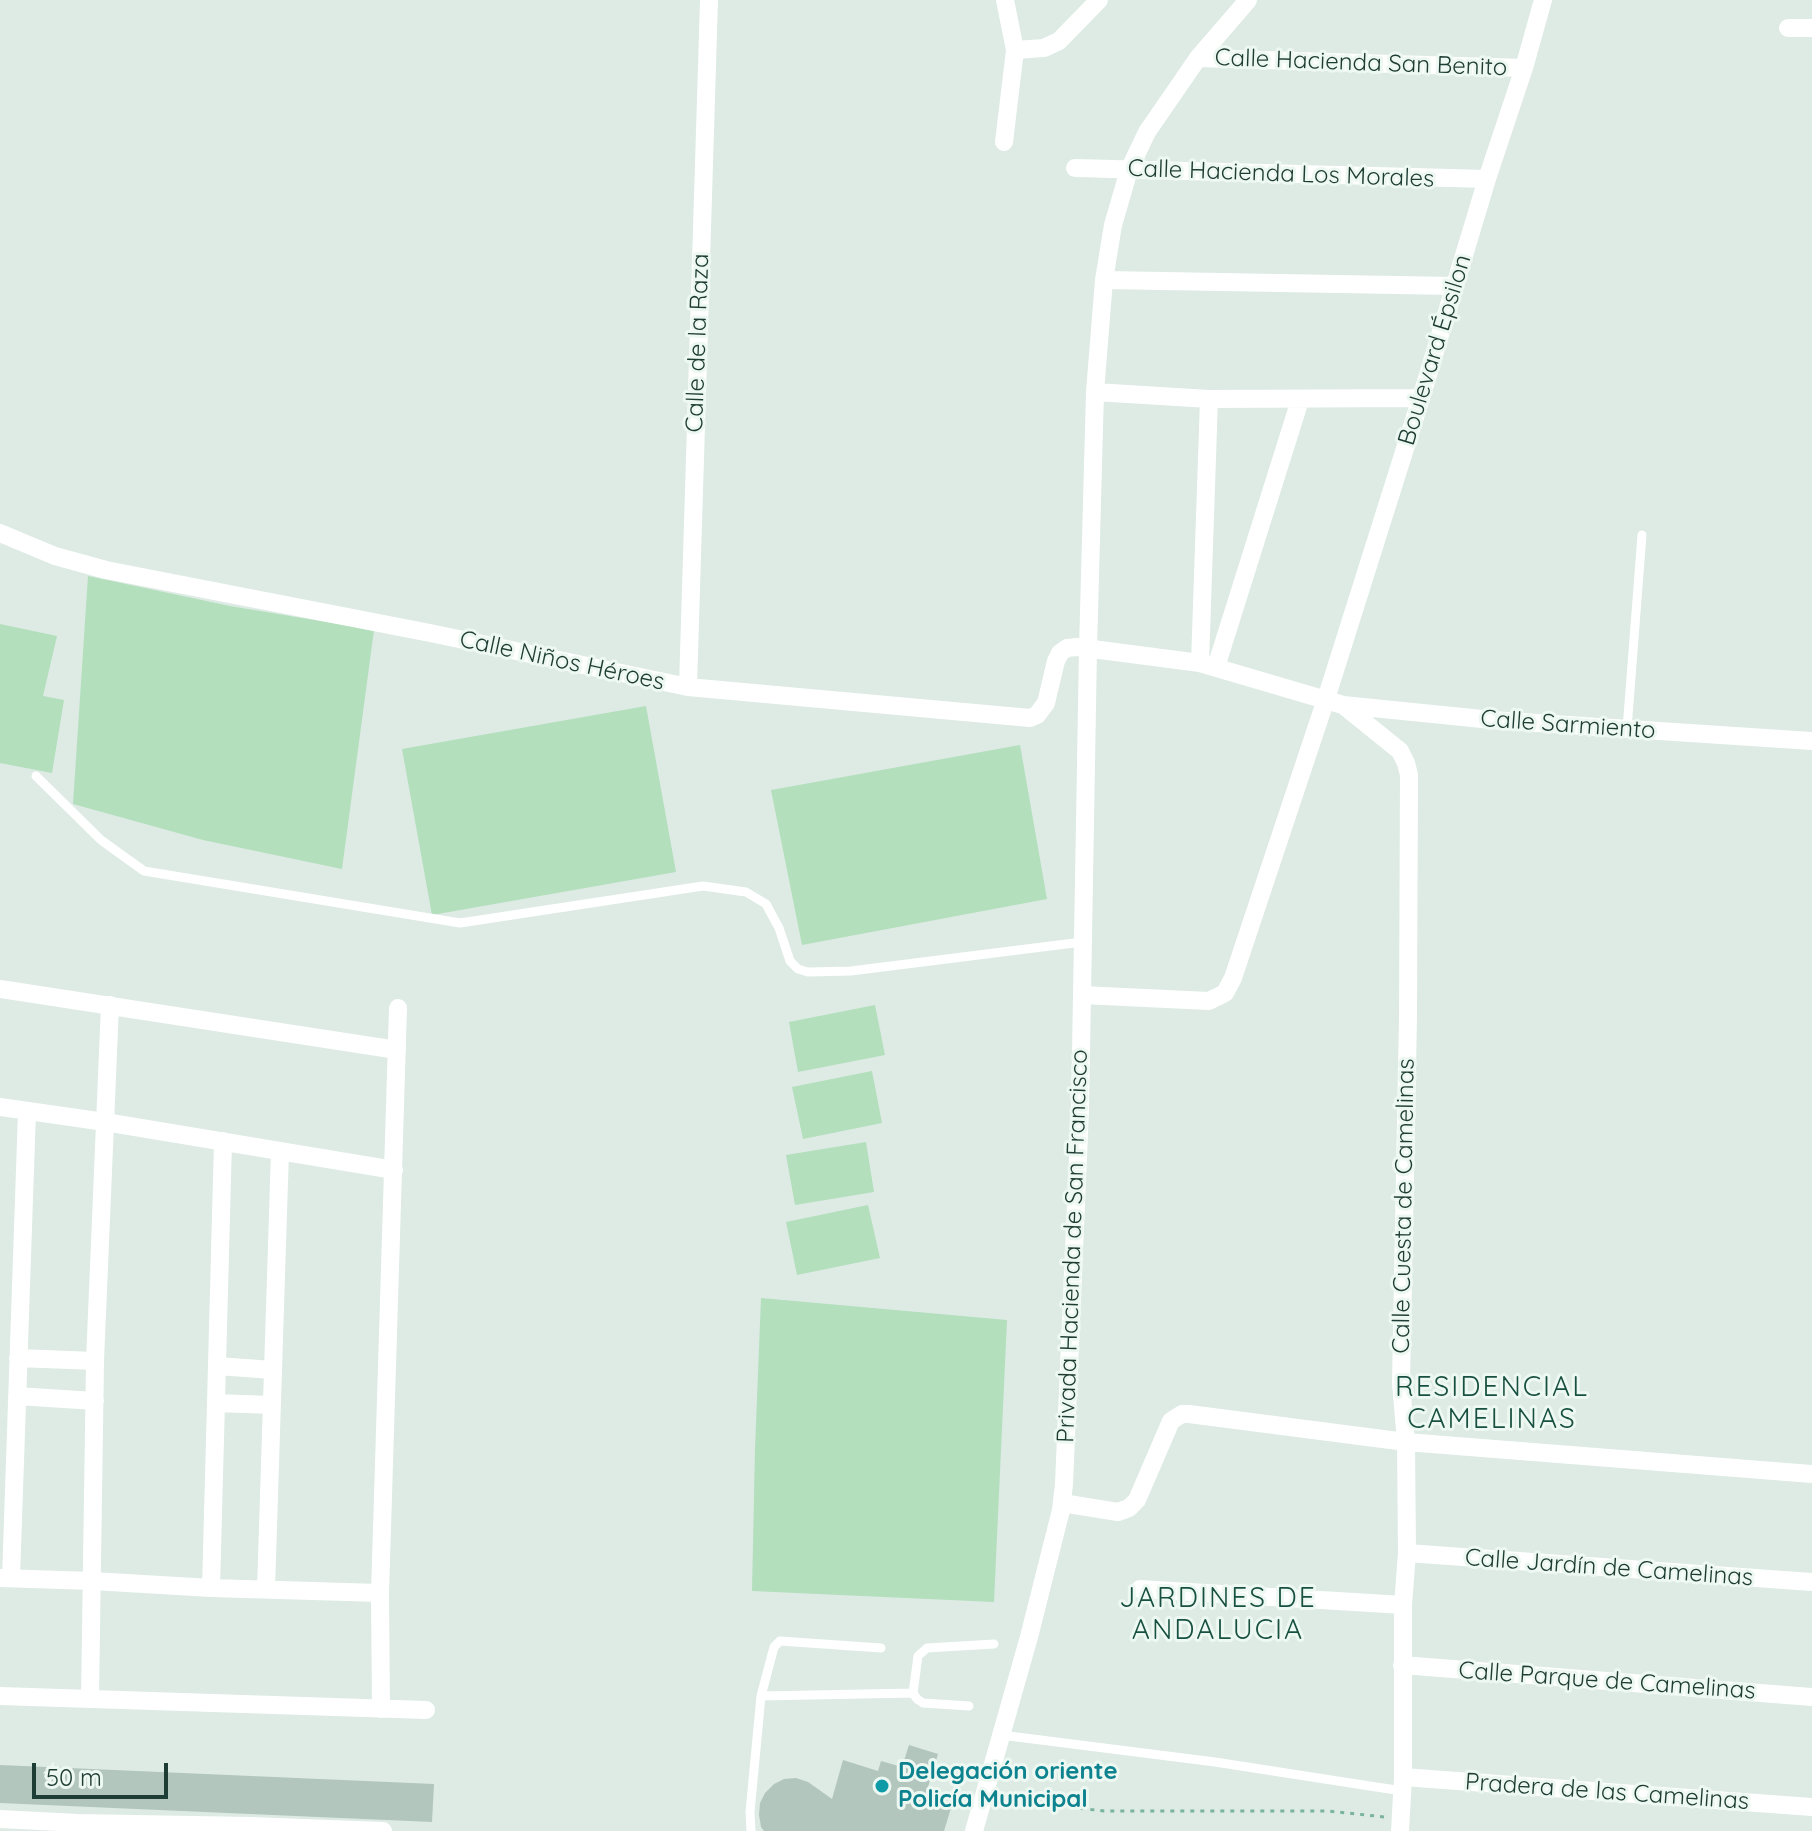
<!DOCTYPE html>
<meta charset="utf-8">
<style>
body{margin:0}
#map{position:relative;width:1812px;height:1831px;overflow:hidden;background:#ddebe4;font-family:Quicksand,sans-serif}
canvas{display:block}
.scale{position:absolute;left:32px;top:1763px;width:136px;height:36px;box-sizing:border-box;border:4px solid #1d3c33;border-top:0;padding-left:10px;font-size:24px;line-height:28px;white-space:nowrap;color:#1d3c33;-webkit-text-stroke:6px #eef8f2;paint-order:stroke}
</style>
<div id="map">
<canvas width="1812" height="1831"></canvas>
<div class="scale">50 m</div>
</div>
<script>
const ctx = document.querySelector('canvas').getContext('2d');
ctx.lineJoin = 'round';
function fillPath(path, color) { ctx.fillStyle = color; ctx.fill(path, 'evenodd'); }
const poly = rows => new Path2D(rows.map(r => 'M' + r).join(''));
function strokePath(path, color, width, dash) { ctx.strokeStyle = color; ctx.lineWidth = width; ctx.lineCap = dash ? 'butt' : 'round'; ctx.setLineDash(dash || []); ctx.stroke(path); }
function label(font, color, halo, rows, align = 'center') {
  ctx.font = font + ' Quicksand,sans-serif'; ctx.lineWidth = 6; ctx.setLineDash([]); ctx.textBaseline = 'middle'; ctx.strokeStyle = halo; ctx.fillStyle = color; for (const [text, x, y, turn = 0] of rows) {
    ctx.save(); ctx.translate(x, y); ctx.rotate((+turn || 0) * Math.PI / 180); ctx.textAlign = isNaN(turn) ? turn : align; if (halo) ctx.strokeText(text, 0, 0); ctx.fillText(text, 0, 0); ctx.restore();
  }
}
fillPath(poly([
 [88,576,230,606,374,630,342,869,203,840,73,804],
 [0,624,57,636,43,696,64,700,52,773,0,763],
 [646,706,676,872,432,915,402,749],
 [1020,745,1047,899,802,945,771,790],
 [875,1005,885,1055,798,1072,789,1022],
 [872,1071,882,1123,803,1139,792,1087],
 [866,1142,874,1192,795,1205,786,1155],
 [868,1205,880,1258,797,1275,786,1222],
 [761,1298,1007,1320,994,1602,752,1591,755,1449]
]), '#b3dfbd');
fillPath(poly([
 [909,1745,938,1754,924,1800,951,1808,944,1831,764,1831,761,1827,759,1815,760,1803,765,1793,774,1784,784,1779,796,1778,808,1782,832,1799,843,1760,878,1771,881,1761,902,1767],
 [0,1765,434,1784,432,1822,0,1803]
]), '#b2c6bd');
strokePath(poly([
 [1001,1799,1104,1811,1328,1811,1385,1817]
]), '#7ab39e', 3, [4, 6]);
strokePath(poly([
 [1627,729,1642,535],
 [36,776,101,840,144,871,460,923,703,886,746,892,766,904,779,928,790,961,798,969,808,972,851,971,1082,942],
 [761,1696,913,1693],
 [969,1706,923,1703,917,1699,913,1693,918,1656,927,1648,994,1644],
 [1001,1735,1215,1762,1402,1791],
 [751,1831,750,1812,761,1696,774,1647,780,1641,881,1648]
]), '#fff', 9);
strokePath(poly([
 [1788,28,1812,28],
 [1015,50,1044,48,1059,41,1099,0],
 [1198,58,1524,68],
 [1004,142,1015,50,1005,0],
 [1075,168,1487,179],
 [1104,280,1455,286],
 [1095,392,1209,399,1421,398],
 [0,533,55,556,106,570,430,633,688,687,1030,718,1037,715,1046,703,1056,661,1060,653,1067,648,1077,647,1200,663,1343,705,1492,720,1812,741],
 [1200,663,1209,399],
 [1216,667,1300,400],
 [688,687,709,0],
 [1343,705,1400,751,1406,763,1409,775,1408,1017,1401,1383,1406,1442,1407,1553,1403,1605,1403,1777,1400,1831],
 [0,989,397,1050],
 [1082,995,1209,1001,1225,993,1233,978,1326,699,1421,398,1487,179,1524,68,1543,0],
 [0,1107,105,1122,394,1170],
 [18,1358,95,1361],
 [217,1366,273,1370],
 [17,1396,95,1401],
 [216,1403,272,1405],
 [1062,1503,1118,1512,1129,1508,1137,1500,1171,1421,1182,1414,1189,1414,1406,1442,1812,1474],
 [1407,1553,1812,1582],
 [0,1578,93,1581,211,1588,380,1593],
 [11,1578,27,1111],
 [211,1588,223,1141],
 [266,1589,280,1151],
 [1140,1589,1403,1605],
 [1402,1665,1812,1697],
 [0,1696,426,1710],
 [90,1698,95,1361,110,1005],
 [381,1709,380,1593,398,1008],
 [1403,1777,1812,1807],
 [0,1819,78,1823,251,1826,383,1831],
 [974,1831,1029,1637,1061,1510,1064,1484,1080,1110,1088,649,1095,392,1104,280,1113,225,1129,170,1147,132,1198,58,1248,0]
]), '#fff', 18);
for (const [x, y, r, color] of [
 [882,1786,8,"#0f9aa8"]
]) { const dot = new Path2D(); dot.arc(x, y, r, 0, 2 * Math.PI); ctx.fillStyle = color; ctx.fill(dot); strokePath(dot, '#eef8f2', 3); }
label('24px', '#1d3c33', '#eef8f2', [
 ["Calle Hacienda San Benito",1361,63,2],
 ["Calle Hacienda Los Morales",1281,174,2],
 ["Calle de la Raza",698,343,-88],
 ["Boulevard Épsilon",1435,350,-73],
 ["Calle Niños Héroes",562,661,12],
 ["Calle Sarmiento",1568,725,4],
 ["Calle Cuesta de Camelinas",1404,1206,-89],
 ["Privada Hacienda de San Francisco",1073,1246,-88],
 ["Calle Jardín de Camelinas",1609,1568,4],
 ["Calle Parque de Camelinas",1607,1681,4],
 ["Pradera de las Camelinas",1607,1792,4]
]);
label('bold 24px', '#0d838f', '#eef8f2', [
 ["Delegación oriente",898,1772],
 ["Policía Municipal",898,1800]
], 'left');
ctx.letterSpacing = '2px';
label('28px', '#175040', '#eef8f2', [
 ["RESIDENCIAL",1492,1388],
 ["CAMELINAS",1492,1420],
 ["JARDINES DE",1218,1599],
 ["ANDALUCIA",1218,1631]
]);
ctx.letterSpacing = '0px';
</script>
